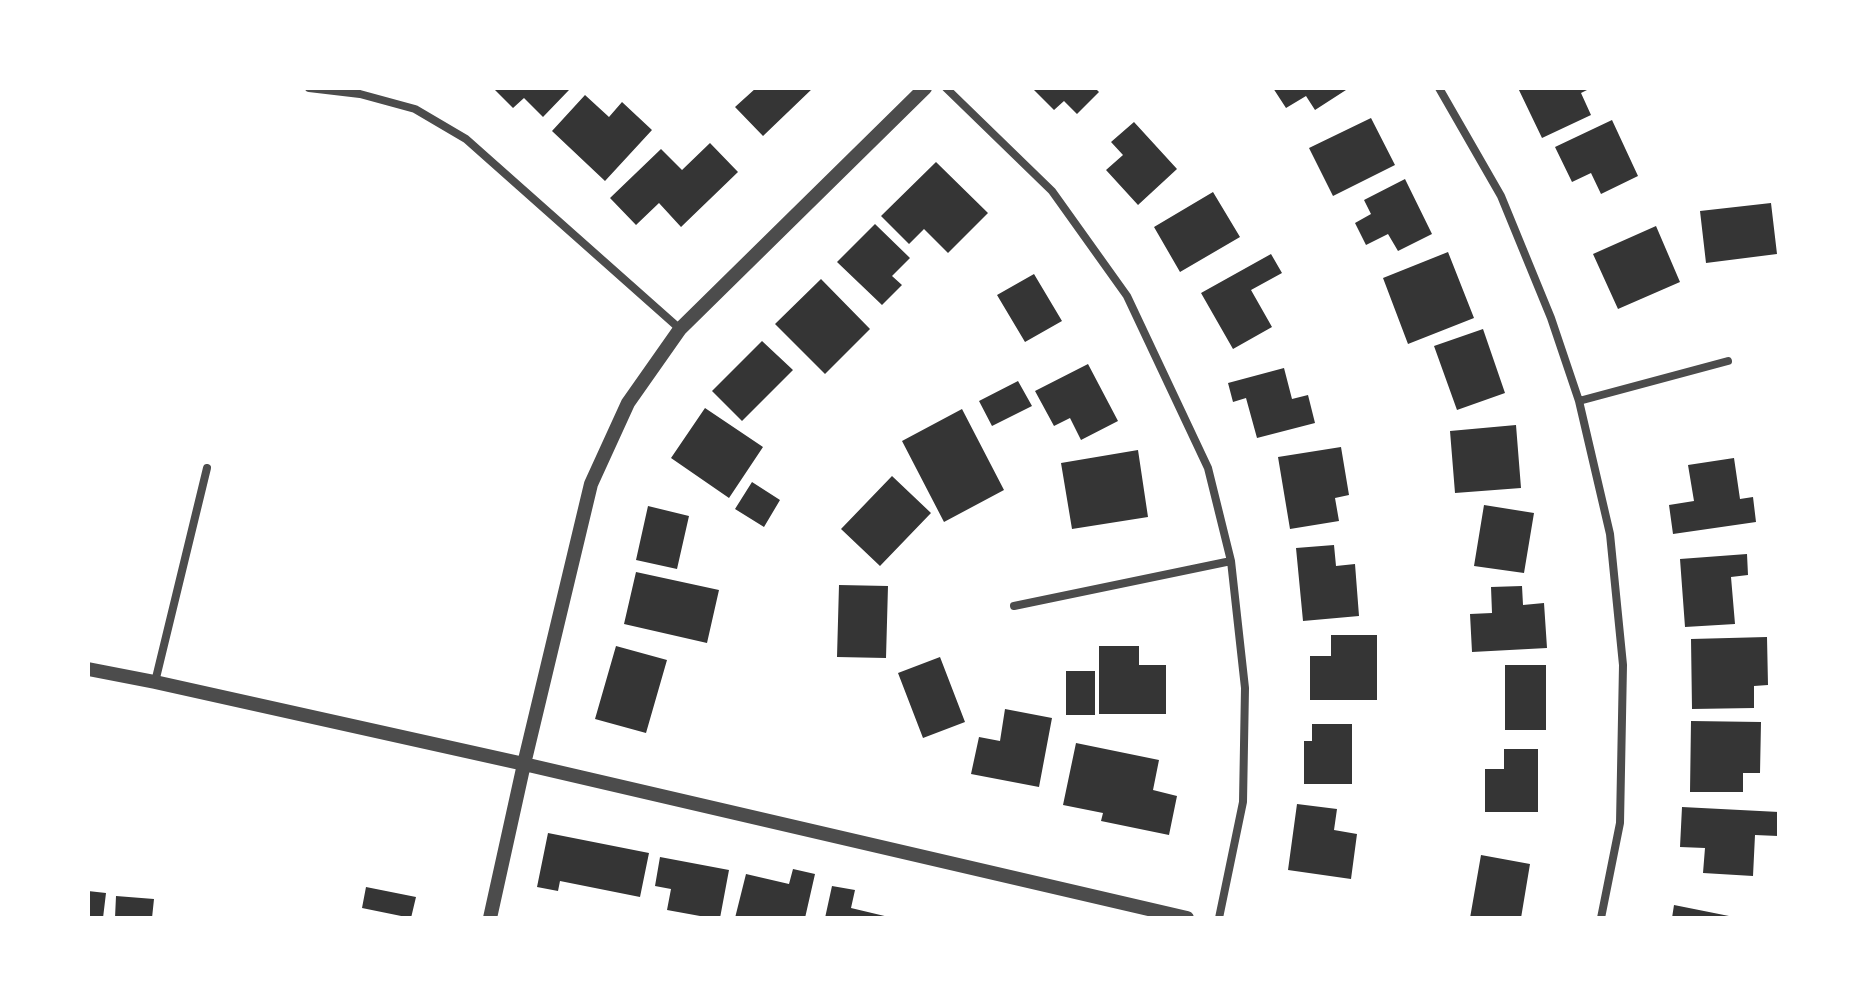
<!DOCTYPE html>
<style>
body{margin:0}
#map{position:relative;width:1867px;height:1006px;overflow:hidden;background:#fff;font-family:"PT Sans Narrow",sans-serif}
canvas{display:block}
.frame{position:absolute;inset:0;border:90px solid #fff;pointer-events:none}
</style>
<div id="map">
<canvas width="1867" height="1006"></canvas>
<div class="frame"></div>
</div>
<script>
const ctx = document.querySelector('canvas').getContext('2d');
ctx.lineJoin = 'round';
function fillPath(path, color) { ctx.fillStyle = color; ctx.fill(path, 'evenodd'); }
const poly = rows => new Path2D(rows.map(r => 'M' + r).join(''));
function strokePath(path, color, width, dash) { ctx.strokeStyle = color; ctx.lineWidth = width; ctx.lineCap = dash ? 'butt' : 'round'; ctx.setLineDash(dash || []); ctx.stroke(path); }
fillPath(poly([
 [493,88,568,88,569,90,543,117,524,98,513,108],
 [756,88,813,88,763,136,735,107],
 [1032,88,1095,88,1099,92,1077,114,1064,101,1054,110],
 [1273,88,1344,88,1346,90,1315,110,1306,96,1286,108],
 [1518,88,1591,88,1581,93,1591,115,1542,138],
 [585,95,609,117,622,102,652,130,605,181,552,131],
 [1371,118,1395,165,1333,196,1309,148],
 [1612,120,1638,176,1601,194,1591,173,1572,182,1555,147],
 [1134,122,1177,169,1138,205,1106,170,1123,155,1111,142],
 [710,143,738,172,681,227,659,203,636,225,610,198,661,149,682,170],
 [936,162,988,213,948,253,924,229,909,244,881,216],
 [1405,179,1432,234,1398,251,1388,234,1366,245,1355,223,1371,214,1364,200],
 [1213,192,1240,237,1180,272,1154,227],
 [1771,203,1777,254,1706,263,1700,211],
 [875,224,910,258,892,276,902,285,882,305,837,262],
 [1656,226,1680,282,1618,309,1593,254],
 [1448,252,1474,318,1408,344,1383,278],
 [1271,254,1282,273,1251,290,1272,327,1233,349,1201,293],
 [1034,274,1062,321,1025,342,997,295],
 [821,279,870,329,825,374,775,324],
 [1483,329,1505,393,1457,410,1434,346],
 [762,341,793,370,742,421,712,391],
 [1088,364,1118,421,1081,440,1070,418,1054,426,1035,391],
 [1284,368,1292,399,1308,395,1315,423,1257,438,1246,398,1233,402,1228,383],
 [1018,381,1032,406,992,426,979,401],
 [705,408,763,447,729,498,671,458],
 [962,409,1004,490,944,522,902,441],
 [1516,425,1521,488,1455,493,1450,431],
 [1341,447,1349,495,1335,498,1339,521,1290,529,1278,457],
 [1138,450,1148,517,1072,529,1061,463],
 [1734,458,1740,499,1753,497,1756,522,1673,534,1669,505,1694,501,1688,465],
 [892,476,931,513,880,566,841,529],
 [752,482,780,500,764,527,735,509],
 [1484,505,1534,513,1524,573,1474,566],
 [648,506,689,516,677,569,636,560],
 [1334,545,1336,566,1355,564,1359,616,1303,621,1296,548],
 [1747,554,1748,575,1731,577,1735,624,1685,627,1680,559],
 [636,572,719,590,707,643,624,624],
 [839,585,888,586,886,658,837,657],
 [1522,586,1523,605,1544,603,1547,648,1472,652,1470,614,1492,613,1491,587],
 [1331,635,1377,635,1377,700,1310,700,1310,656,1331,656],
 [1767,637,1768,685,1754,686,1754,708,1692,709,1691,639],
 [616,646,667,660,646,733,595,719],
 [1099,646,1139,646,1139,665,1166,665,1166,714,1099,714],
 [940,657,965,722,923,738,898,673],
 [1505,665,1546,665,1546,730,1505,730],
 [1066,671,1095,671,1095,715,1066,715],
 [1005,709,1052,718,1039,787,971,774,979,737,1000,741],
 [1691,721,1761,722,1760,773,1743,773,1743,792,1690,792],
 [1312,724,1352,724,1352,784,1304,784,1304,741,1312,741],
 [1076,743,1159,760,1153,790,1177,796,1169,835,1101,821,1103,813,1063,805],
 [1504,749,1538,749,1538,812,1485,812,1485,769,1504,769],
 [1297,804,1337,809,1334,830,1357,834,1351,879,1288,870],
 [1682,807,1779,812,1778,836,1755,835,1753,876,1703,873,1705,848,1680,847],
 [548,833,649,853,640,897,560,881,558,891,537,887],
 [1481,855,1530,864,1521,918,1470,918],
 [660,857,729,870,720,918,711,918,667,910,671,889,655,886],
 [793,869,815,874,805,918,735,918,746,874,789,884],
 [832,886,855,890,851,908,893,918,825,918],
 [366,887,416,897,411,918,362,908],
 [88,891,106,893,103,918,88,918],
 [116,896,154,899,152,918,115,918],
 [1674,905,1734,917,1734,918,1672,918]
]), '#353535');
strokePath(poly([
 [309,88,360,94,415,109,466,139,680,329],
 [946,88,1052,191,1127,296,1208,468,1231,561,1245,688,1243,802,1219,918],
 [1439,88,1501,196,1551,318,1579,401,1610,534,1623,665,1620,823,1601,918],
 [1579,401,1728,361],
 [1014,606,1231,561],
 [155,682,207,468]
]), '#4c4c4c', 8);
strokePath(poly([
 [88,669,155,682,524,764,1187,918],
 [490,918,524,764,591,484,628,403,680,329,925,88]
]), '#4c4c4c', 14);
</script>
